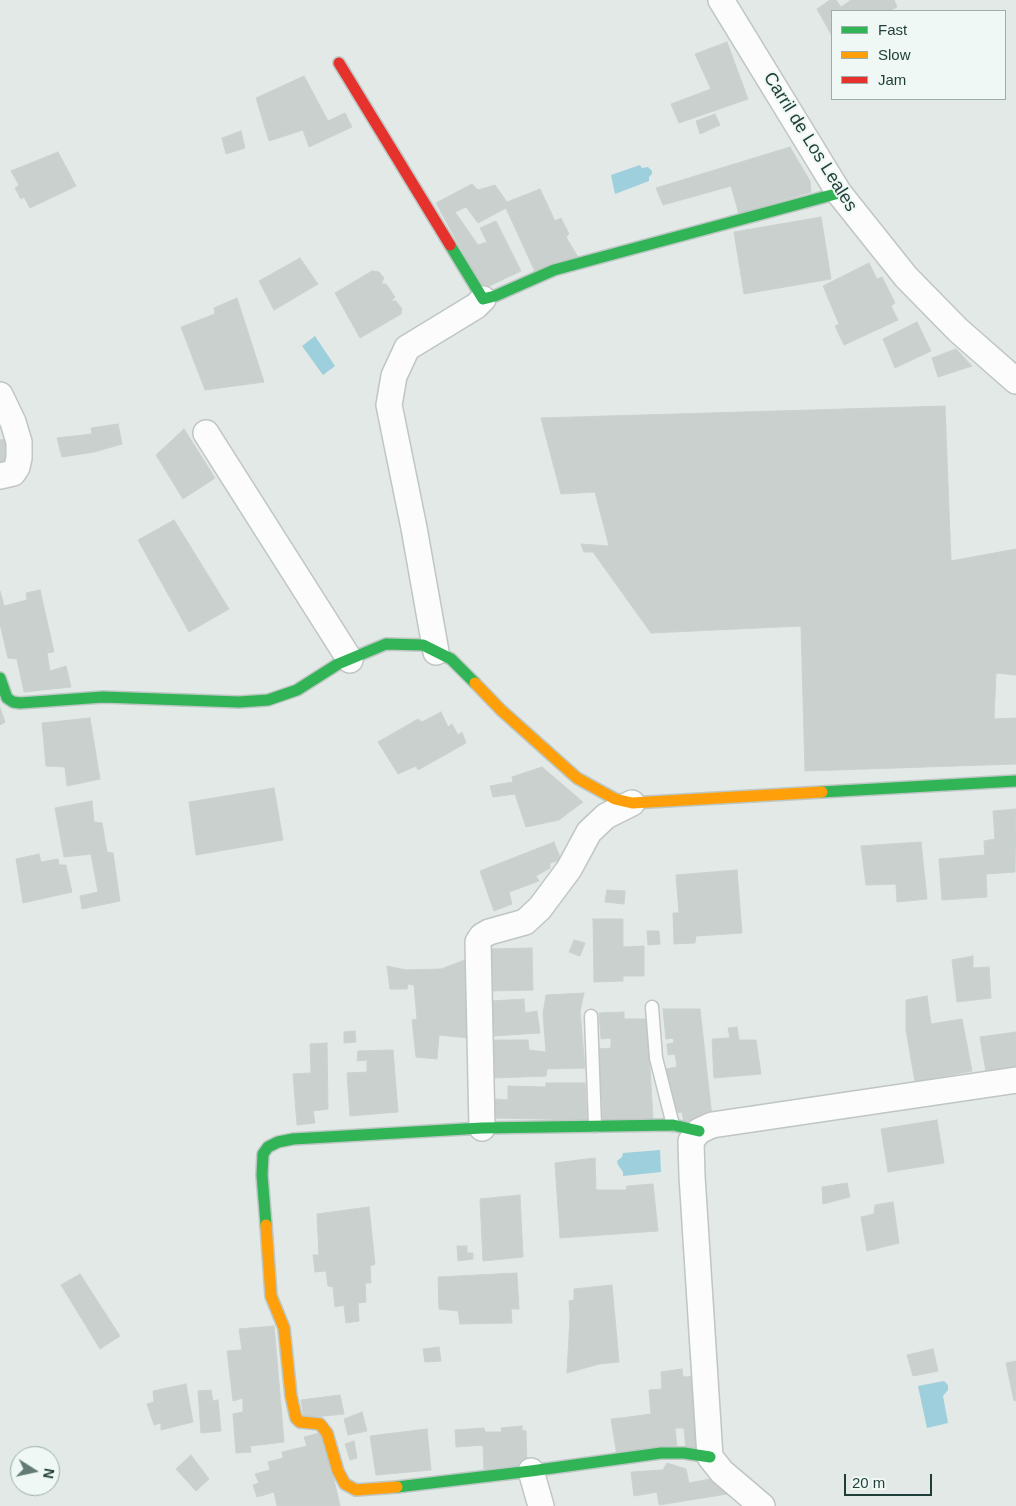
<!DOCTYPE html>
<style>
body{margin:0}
#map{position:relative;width:1016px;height:1506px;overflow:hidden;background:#e2e9e6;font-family:Arial,sans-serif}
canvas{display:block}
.legend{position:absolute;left:831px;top:10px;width:175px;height:90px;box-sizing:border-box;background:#eff8f4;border:1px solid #9baea9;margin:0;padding:6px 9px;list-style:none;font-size:15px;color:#1e3e38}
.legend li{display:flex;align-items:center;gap:10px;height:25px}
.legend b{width:25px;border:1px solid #9baea9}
.north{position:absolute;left:10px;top:1446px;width:50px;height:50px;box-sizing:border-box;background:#eff8f4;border:1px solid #9baea9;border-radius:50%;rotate:100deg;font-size:14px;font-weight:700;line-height:20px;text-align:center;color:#1e3e38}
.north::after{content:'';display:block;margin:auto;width:18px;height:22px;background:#637a75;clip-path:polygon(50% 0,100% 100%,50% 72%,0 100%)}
.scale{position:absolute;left:844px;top:1474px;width:88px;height:22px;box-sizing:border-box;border:2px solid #1e3e38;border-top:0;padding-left:6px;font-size:15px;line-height:18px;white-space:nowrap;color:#1e3e38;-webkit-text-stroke:4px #eff8f4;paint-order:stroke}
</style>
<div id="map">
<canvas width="1016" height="1506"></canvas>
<ul class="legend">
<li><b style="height:6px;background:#30b455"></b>Fast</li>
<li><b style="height:6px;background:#ff9f0a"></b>Slow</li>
<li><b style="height:6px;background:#e5322d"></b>Jam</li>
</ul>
<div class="north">N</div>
<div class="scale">20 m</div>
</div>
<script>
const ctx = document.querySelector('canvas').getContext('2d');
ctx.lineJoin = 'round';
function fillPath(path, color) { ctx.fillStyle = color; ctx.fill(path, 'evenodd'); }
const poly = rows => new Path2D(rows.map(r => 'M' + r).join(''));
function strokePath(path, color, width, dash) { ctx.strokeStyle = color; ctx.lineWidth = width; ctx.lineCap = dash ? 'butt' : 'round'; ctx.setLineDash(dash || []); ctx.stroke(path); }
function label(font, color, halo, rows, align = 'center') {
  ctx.font = font + ' Arial,sans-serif'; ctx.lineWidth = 4; ctx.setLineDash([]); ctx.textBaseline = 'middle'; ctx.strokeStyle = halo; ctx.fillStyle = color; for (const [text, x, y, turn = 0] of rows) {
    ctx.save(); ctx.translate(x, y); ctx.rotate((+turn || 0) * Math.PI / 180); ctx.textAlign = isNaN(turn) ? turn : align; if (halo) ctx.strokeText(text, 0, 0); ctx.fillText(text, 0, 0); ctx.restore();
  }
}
fillPath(poly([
 [640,165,642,168,648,167,652,171,652,174,649,177,649,181,615,194,611,175],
 [315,336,335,366,323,375,302,346],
 [660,1150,661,1172,623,1176,623,1172,618,1165,617,1161,622,1157,623,1153],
 [944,1381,948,1385,948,1390,943,1396,948,1423,927,1428,918,1386]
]), '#9dcfdc');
const building = poly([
 [830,0,836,0,841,7,851,0,894,0,897,7,890,11,832,11,832,36,817,9,830,0],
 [727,42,748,99,679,123,671,104,711,89,695,54,727,42],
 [304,76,328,121,345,113,352,127,309,147,303,130,269,141,256,98,304,76],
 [715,114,720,125,700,134,696,121,715,114],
 [241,131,245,148,226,154,222,138,241,131],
 [790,147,810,181,811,192,739,214,731,186,663,205,656,188,790,147],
 [58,152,76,186,30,208,24,197,21,199,15,188,19,185,11,171,58,152],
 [472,184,478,190,495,185,507,202,540,189,555,221,561,218,569,234,566,237,578,257,536,274,506,208,478,223,466,207,455,212,478,245,487,242,480,228,496,221,521,271,483,289,436,203,472,184],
 [821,217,831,279,744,294,734,232,821,217],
 [300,258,318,284,274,310,259,281,300,258],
 [869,263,877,279,882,277,895,303,891,306,898,320,844,345,835,326,839,324,823,286,869,263],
 [372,271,379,272,384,278,381,284,386,284,395,297,391,301,396,301,402,309,401,314,360,338,335,293,372,271],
 [237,298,264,382,205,390,181,327,215,314,214,308,237,298],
 [917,322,931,351,895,368,883,339,917,322],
 [956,349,972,366,938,377,932,358,956,349],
 [945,406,951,561,1016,549,1016,675,996,673,994,719,1016,718,1016,764,805,771,801,626,651,633,593,552,584,552,581,544,609,546,595,492,561,494,541,418,945,406],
 [118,424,122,444,94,452,62,457,57,438,92,434,91,428,118,424],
 [184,429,215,478,183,499,156,455,184,429],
 [7,439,14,459,0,468,0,440,7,439],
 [174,520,229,609,189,632,138,540,174,520],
 [40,590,54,652,47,653,50,671,66,666,71,687,24,692,17,659,8,658,0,624,0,591,4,606,27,600,26,593,40,590],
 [0,708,5,722,0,725,0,708],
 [441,712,448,727,452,724,458,735,462,732,466,743,418,770,416,766,398,774,378,742,418,719,422,722,441,712],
 [90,718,100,779,67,786,65,767,46,766,42,723,90,718],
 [542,767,583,802,559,820,526,827,515,794,493,797,490,786,513,782,512,777,542,767],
 [274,788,283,840,196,855,189,802,274,788],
 [92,801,94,822,102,823,107,852,113,853,120,901,82,909,80,896,98,892,91,854,64,857,55,808,92,801],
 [1016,809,1015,872,986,874,984,841,995,839,993,811,1016,809],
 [554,842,561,860,550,863,550,868,536,876,539,881,509,892,512,904,494,911,480,871,554,842],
 [921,842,927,899,897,902,896,884,866,885,861,846,921,842],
 [39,854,41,862,58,859,59,865,66,865,72,892,23,903,16,859,39,854],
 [985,855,987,897,942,900,939,859,985,855],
 [737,870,742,933,696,936,695,943,674,944,673,913,679,913,676,875,737,870],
 [607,890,625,891,624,904,605,902,607,890],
 [593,919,623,919,623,947,644,946,644,976,623,976,623,981,594,982,593,919],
 [647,931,659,931,660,944,648,945,647,931],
 [574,940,585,943,580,956,569,952,574,940],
 [532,948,533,990,491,991,490,949,532,948],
 [973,956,973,968,989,967,991,998,957,1002,952,960,973,956],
 [465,960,469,1038,439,1035,437,1059,416,1057,412,1020,417,1019,414,985,408,984,407,989,390,989,387,966,406,970,441,969,465,960],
 [584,993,580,1011,585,1068,547,1069,546,1076,494,1078,492,1040,528,1040,529,1050,546,1052,543,1014,546,995,584,993],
 [927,996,931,1024,962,1019,972,1071,915,1082,906,1030,906,1000,927,996],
 [524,999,525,1013,537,1011,540,1033,493,1036,491,1001,524,999],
 [663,1009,700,1009,712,1117,684,1122,682,1112,673,1113,665,1069,677,1067,675,1054,668,1055,667,1044,674,1043,673,1038,666,1039,663,1009],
 [624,1012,624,1019,647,1019,653,1119,603,1122,599,1049,611,1048,611,1038,601,1039,599,1013,624,1012],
 [737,1027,739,1040,756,1040,761,1074,714,1078,712,1039,730,1038,728,1028,737,1027],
 [355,1031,356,1042,344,1043,344,1032,355,1031],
 [1016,1032,1016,1071,988,1083,980,1037,1016,1032],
 [327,1043,328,1109,313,1111,315,1123,297,1125,293,1074,311,1073,310,1044,327,1043],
 [393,1050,398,1112,350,1116,347,1073,367,1072,367,1060,357,1061,358,1051,393,1050],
 [546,1083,585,1083,587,1120,494,1118,494,1099,508,1100,508,1086,546,1087,546,1083],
 [937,1120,944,1163,888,1172,881,1129,937,1120],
 [595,1158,596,1190,626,1190,627,1186,653,1184,658,1231,560,1238,555,1163,595,1158],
 [847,1183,850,1197,823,1204,822,1187,847,1183],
 [520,1195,523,1257,483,1261,480,1199,520,1195],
 [893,1202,899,1243,867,1251,861,1217,874,1214,875,1205,893,1202],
 [369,1207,375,1264,370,1266,371,1283,365,1283,366,1302,358,1303,359,1321,346,1323,344,1305,335,1307,333,1287,328,1286,326,1271,315,1272,313,1255,319,1255,317,1214,369,1207],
 [457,1246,467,1246,467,1253,473,1253,473,1259,458,1261,457,1246],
 [517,1273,519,1309,511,1309,512,1323,460,1324,458,1311,439,1309,438,1277,517,1273],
 [80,1274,120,1336,100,1349,61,1285,80,1274],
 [612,1285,619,1362,599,1364,567,1373,570,1317,569,1301,574,1300,574,1289,612,1285],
 [274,1326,280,1394,243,1398,233,1401,227,1351,242,1350,239,1329,274,1326],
 [439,1347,441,1361,425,1362,423,1349,439,1347],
 [933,1349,938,1371,913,1376,907,1355,933,1349],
 [1016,1361,1016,1400,1014,1401,1006,1363,1016,1361],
 [682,1369,683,1377,700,1376,704,1453,686,1450,684,1428,675,1428,677,1448,635,1454,629,1417,651,1414,649,1390,662,1389,661,1372,682,1369],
 [186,1384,193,1422,161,1430,161,1423,154,1425,147,1404,154,1402,153,1391,186,1384],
 [211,1390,213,1402,199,1404,198,1391,211,1390],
 [280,1394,284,1442,250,1446,251,1452,236,1453,233,1414,243,1412,243,1398,280,1394],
 [340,1395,344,1414,304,1418,301,1400,340,1395],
 [218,1400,221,1431,201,1433,199,1404,218,1400],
 [362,1412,367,1431,348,1435,344,1419,362,1412],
 [629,1417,635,1454,617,1456,611,1419,629,1417],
 [522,1426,522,1430,526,1431,527,1465,484,1469,483,1445,456,1447,455,1430,484,1428,485,1432,502,1432,501,1428,522,1426],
 [427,1429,431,1470,376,1475,370,1436,427,1429],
 [323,1432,340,1506,277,1506,274,1492,257,1497,253,1485,259,1483,255,1474,270,1470,268,1462,283,1458,282,1452,307,1446,304,1437,323,1432],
 [354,1441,357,1458,350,1460,345,1444,354,1441],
 [191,1455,209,1479,196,1491,176,1469,191,1455],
 [667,1463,686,1469,689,1483,710,1479,727,1494,659,1505,657,1492,634,1496,631,1472,663,1470,667,1463]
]);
fillPath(building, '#c9d0cd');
strokePath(building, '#cad2cf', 1);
const lane = poly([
 [652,1007,656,1058,673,1125],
 [591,1016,595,1126]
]);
const street = poly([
 [721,0,839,193,906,277,958,330,1016,381],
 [0,395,13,422,19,442,19,458,17,467,13,473,0,476],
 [206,433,350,660],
 [436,652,414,528,389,405,394,376,407,348,476,306,483,299],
 [482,1128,478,942,482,936,489,932,525,922,540,908,569,869,589,832,606,816,632,803],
 [531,1471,541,1506],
 [762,1506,722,1472,710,1457,692,1176,691,1141,699,1131,712,1125,1016,1080]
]);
const fast = poly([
 [450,245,483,299,495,296,554,270,839,193],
 [0,678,7,698,13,702,20,703,103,697,239,702,268,700,297,690,338,664,386,644,423,645,451,659,475,683],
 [822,792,1016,781],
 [266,1225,262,1175,263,1154,268,1147,278,1142,293,1139,482,1128,673,1125,699,1131],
 [397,1487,531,1471,661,1453,684,1453,710,1457]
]);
const slow = poly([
 [475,683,501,710,577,778,615,799,632,803,822,792],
 [266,1225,271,1296,284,1328,291,1396,296,1418,300,1422,320,1424,327,1433,338,1471,345,1484,356,1490,397,1487]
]);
const jam = poly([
 [339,63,450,245]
]);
strokePath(lane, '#bfc6c3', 15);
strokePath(street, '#bfc6c3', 28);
strokePath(fast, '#bdc7c4', 14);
strokePath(slow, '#bdc7c4', 14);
strokePath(jam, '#bdc7c4', 14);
strokePath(lane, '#fbfcfb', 12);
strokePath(street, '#fbfcfb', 25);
strokePath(fast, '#30b455', 11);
strokePath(slow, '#ff9f0a', 11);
strokePath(jam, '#e5322d', 11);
label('18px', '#1e3e38', '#eff8f4', [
 ["Carril de Los Leales",810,142,58]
]);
</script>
